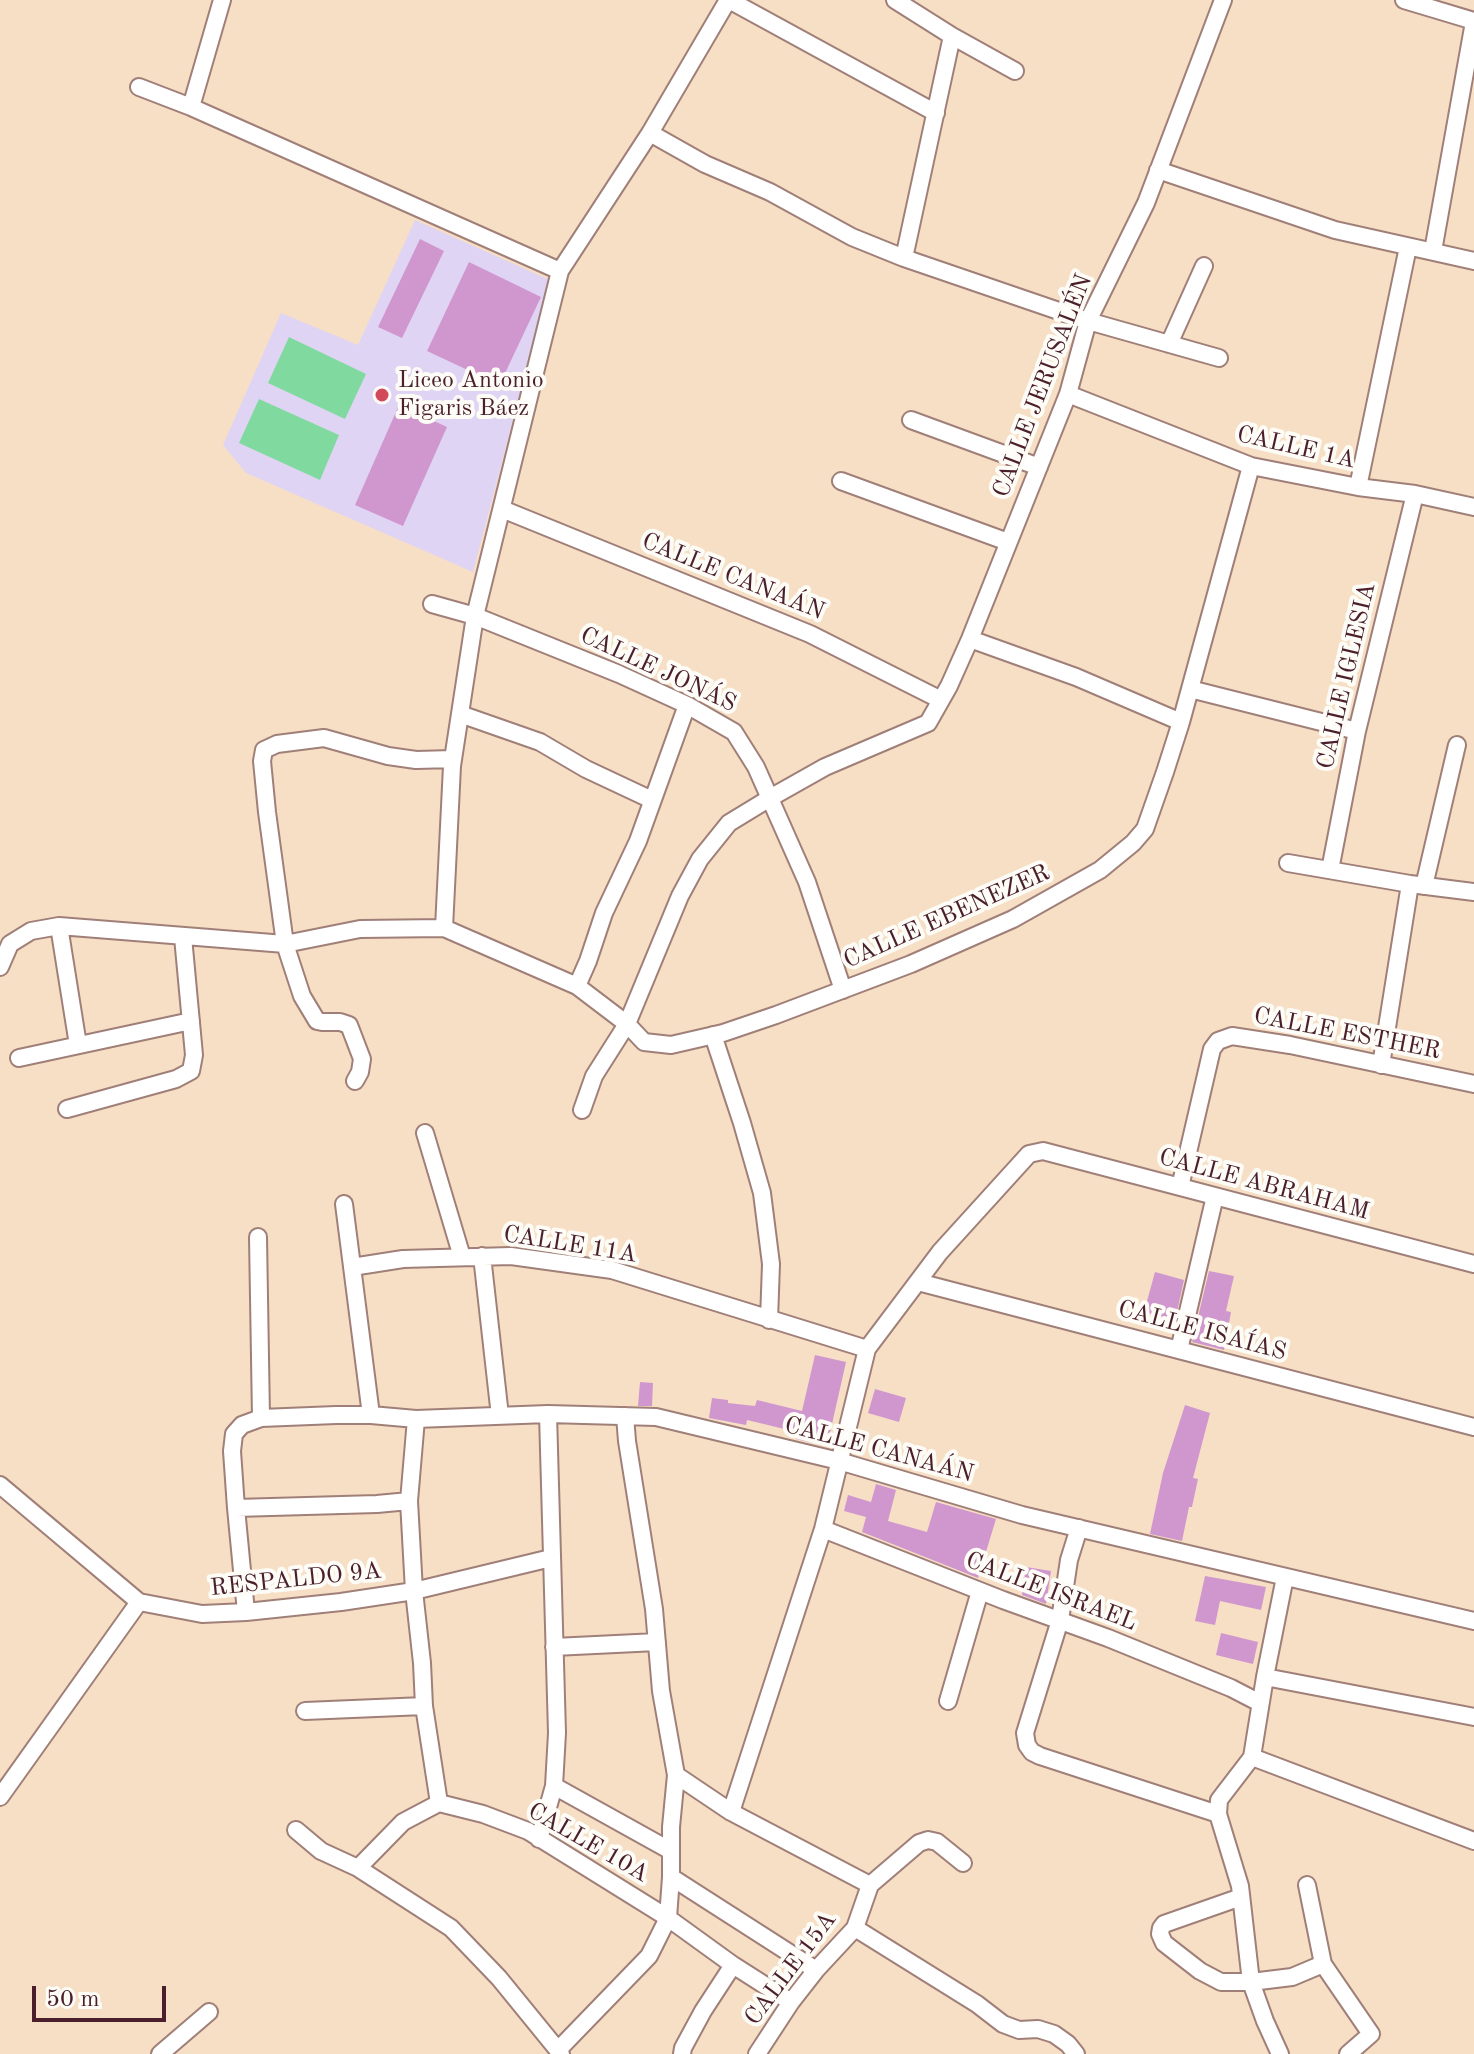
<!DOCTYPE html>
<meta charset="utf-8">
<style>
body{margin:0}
#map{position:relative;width:1474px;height:2054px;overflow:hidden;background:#f6dfc5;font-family:"Old Standard TT",serif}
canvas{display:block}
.scale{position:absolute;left:32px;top:1986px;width:134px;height:36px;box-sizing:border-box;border:4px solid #4a1f2b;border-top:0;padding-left:10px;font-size:24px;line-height:28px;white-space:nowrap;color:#4a1f2b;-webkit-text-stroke:6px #fdfcf7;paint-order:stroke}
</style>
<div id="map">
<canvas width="1474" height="2054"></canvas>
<div class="scale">50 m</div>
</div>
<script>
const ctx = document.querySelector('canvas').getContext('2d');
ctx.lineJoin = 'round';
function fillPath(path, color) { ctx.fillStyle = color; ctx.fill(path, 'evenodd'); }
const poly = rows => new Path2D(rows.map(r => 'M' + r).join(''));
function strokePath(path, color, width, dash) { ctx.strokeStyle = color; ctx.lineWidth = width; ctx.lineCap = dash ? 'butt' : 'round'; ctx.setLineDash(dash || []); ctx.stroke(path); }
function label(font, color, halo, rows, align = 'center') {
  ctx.font = font + ' "Old Standard TT",serif'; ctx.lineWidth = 8; ctx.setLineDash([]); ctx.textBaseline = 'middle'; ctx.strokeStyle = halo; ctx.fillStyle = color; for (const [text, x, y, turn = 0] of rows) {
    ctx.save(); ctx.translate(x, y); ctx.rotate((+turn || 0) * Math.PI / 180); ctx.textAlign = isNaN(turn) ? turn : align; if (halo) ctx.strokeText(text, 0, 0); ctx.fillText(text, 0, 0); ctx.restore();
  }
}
fillPath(poly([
 [415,220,550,280,473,572,246,473,223,445,281,313,358,345]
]), '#e0d4f4');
fillPath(poly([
 [289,337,366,374,345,419,268,383],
 [259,399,339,435,320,480,239,443]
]), '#80daa0');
fillPath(poly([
 [420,239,444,251,402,338,378,327],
 [469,262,541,297,498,388,472,376,474,373,427,351],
 [399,405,447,427,403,526,355,505],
 [1209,1271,1234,1276,1226,1311,1231,1312,1224,1350,1192,1342],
 [1155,1272,1184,1280,1175,1321,1144,1312],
 [815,1355,846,1362,827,1446,796,1439,797,1432,747,1420,746,1425,709,1418,712,1398,728,1400,728,1403,755,1406,757,1400,802,1411],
 [640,1382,653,1383,652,1406,638,1406],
 [875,1389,906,1398,899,1422,868,1413],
 [1185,1405,1210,1413,1193,1478,1198,1479,1192,1507,1189,1507,1182,1541,1150,1534,1163,1473],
 [876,1484,896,1490,888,1521,927,1532,936,1502,996,1519,978,1578,862,1532,866,1517,844,1511,848,1495,871,1502],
 [1026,1567,1051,1571,1046,1604,1022,1595],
 [1205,1576,1266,1587,1261,1610,1220,1601,1215,1625,1195,1621],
 [1221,1633,1258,1642,1253,1664,1216,1655]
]), '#d097cf');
const minor = poly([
 [729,0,936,113],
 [895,0,952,36,1015,71],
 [1404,0,1474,21],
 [139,87,191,107,560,271],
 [191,107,222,0],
 [650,133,705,164,770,192,852,237,904,258,1088,321,1219,358],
 [1158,170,1335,230,1474,261],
 [1433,251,1474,22],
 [904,258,952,36],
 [1169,344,1204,266],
 [1068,394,1251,466,1358,487,1415,494,1474,507],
 [911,420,1039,467],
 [841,481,1008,542],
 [1358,487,1408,247],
 [502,509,810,634,941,700],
 [432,604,475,616,619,674,687,705,734,732,756,767,807,882,843,990],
 [970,639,1076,677,1181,722],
 [1190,689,1357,731],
 [460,714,540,742,586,769,652,800],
 [1288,863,1410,884,1474,892],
 [1330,870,1357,731,1415,494],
 [1424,886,1457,745],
 [59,926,78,1045],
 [444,928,452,766,475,616,560,271,650,133,728,0],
 [0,967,10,944,31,931,59,926,285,944,360,929,444,928,577,986,627,1024,644,1042,671,1045,723,1033,776,1015,911,964,1013,919,1100,870,1133,843,1145,829,1165,772,1181,722,1251,466],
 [577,986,588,961,604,913,638,841,687,705],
 [713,1035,742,1123,762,1193,771,1264,769,1320],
 [19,1058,191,1021],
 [1381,1065,1410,884],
 [355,1081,360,1072,362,1059,349,1025,340,1022,322,1022,317,1021,302,996,285,944,267,812,262,761,264,750,277,744,324,738,388,756,416,760,453,759],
 [67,1109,176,1079,191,1071,194,1055,183,937],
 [582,1110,594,1076,627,1024,680,896,700,859,729,823,770,798,825,767,928,723,949,686,970,639,1068,394,1088,321,1146,203,1223,0],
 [425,1133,462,1257],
 [1180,1187,1212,1049,1218,1041,1232,1036,1290,1045,1474,1084],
 [344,1204,371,1415],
 [258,1237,261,1418],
 [482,1256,500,1416],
 [352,1267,403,1259,511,1256,612,1270,867,1349],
 [918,1282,1474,1427],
 [1179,1350,1215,1196],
 [416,1419,409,1501,414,1591,422,1663,424,1706,439,1803],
 [0,1485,139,1602],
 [409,1501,377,1504,236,1508,232,1451,234,1434,242,1425,261,1418,336,1415,371,1415,416,1419,548,1414,656,1417,839,1461,1022,1515,1474,1621],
 [236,1508,246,1612],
 [1079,1528,1069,1560,1060,1620,1025,1733,1027,1745,1032,1752,1040,1756,1218,1814],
 [823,1529,1003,1600,1108,1638,1231,1688,1260,1703],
 [554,1647,657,1642],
 [1265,1677,1474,1717],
 [948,1701,980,1591],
 [305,1711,424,1706],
 [1252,1757,1474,1841],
 [676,1775,731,1812,870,1885],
 [554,1786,671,1851],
 [0,1797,139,1602,202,1614,246,1612,341,1602,414,1591,551,1558],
 [731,1812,823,1529,867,1349,940,1252,1029,1154,1043,1151,1474,1264],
 [296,1830,321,1851,358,1868,451,1928,499,1978,561,2054],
 [539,1839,554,1786,557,1733,548,1414],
 [358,1868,403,1822,439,1803,483,1814,528,1831,586,1867,668,1918,733,1965,791,2002],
 [671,1877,816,1970],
 [1307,1885,1323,1964],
 [1241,1897,1164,1924,1161,1928,1160,1934,1164,1943,1200,1971,1221,1982,1251,1982,1292,1977,1323,1964,1371,2034,1348,2054],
 [855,1928,977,2004,1003,2024,1019,2030,1038,2029,1054,2034,1068,2044,1076,2054],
 [558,2050,649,1956,668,1918,671,1877,671,1827,676,1775,661,1691,654,1609,627,1441,625,1416],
 [160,2054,209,2012],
 [682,2054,683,2048,703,2011,733,1965],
 [757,2054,791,2002,816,1970,855,1928,870,1885,919,1843,928,1840,937,1842,963,1863],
 [1280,2054,1265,2021,1251,1982,1240,1886,1218,1814,1219,1800,1252,1757,1265,1677,1285,1577]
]);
strokePath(minor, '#a07f78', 20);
strokePath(minor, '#fff', 16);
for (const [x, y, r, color] of [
 [382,395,8,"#d1495b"]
]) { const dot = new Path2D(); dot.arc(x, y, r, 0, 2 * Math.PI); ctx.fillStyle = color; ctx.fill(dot); strokePath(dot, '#fdfcf7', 3); }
label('24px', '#4a1f2b', '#fdfcf7', [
 ["Liceo Antonio",398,381],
 ["Figaris Báez",398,409]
], 'left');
label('24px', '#4a1f2b', '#fdfcf7', [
 ["CALLE JERUSALÉN",1043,386,-69],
 ["CALLE 1A",1296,448,13],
 ["CALLE CANAÁN",733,577,22],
 ["CALLE JONÁS",658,670,25],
 ["CALLE IGLESIA",1347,676,-77],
 ["CALLE EBENEZER",947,917,-24],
 ["CALLE ESTHER",1347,1034,11],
 ["CALLE ABRAHAM",1264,1185,15],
 ["CALLE 11A",570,1245,9],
 ["CALLE ISAÍAS",1202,1331,15],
 ["CALLE CANAÁN",879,1450,15],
 ["RESPALDO 9A",296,1580,-6],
 ["CALLE ISRAEL",1051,1592,21],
 ["CALLE 10A",588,1843,30],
 ["CALLE 15A",791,1969,-53]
]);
</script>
